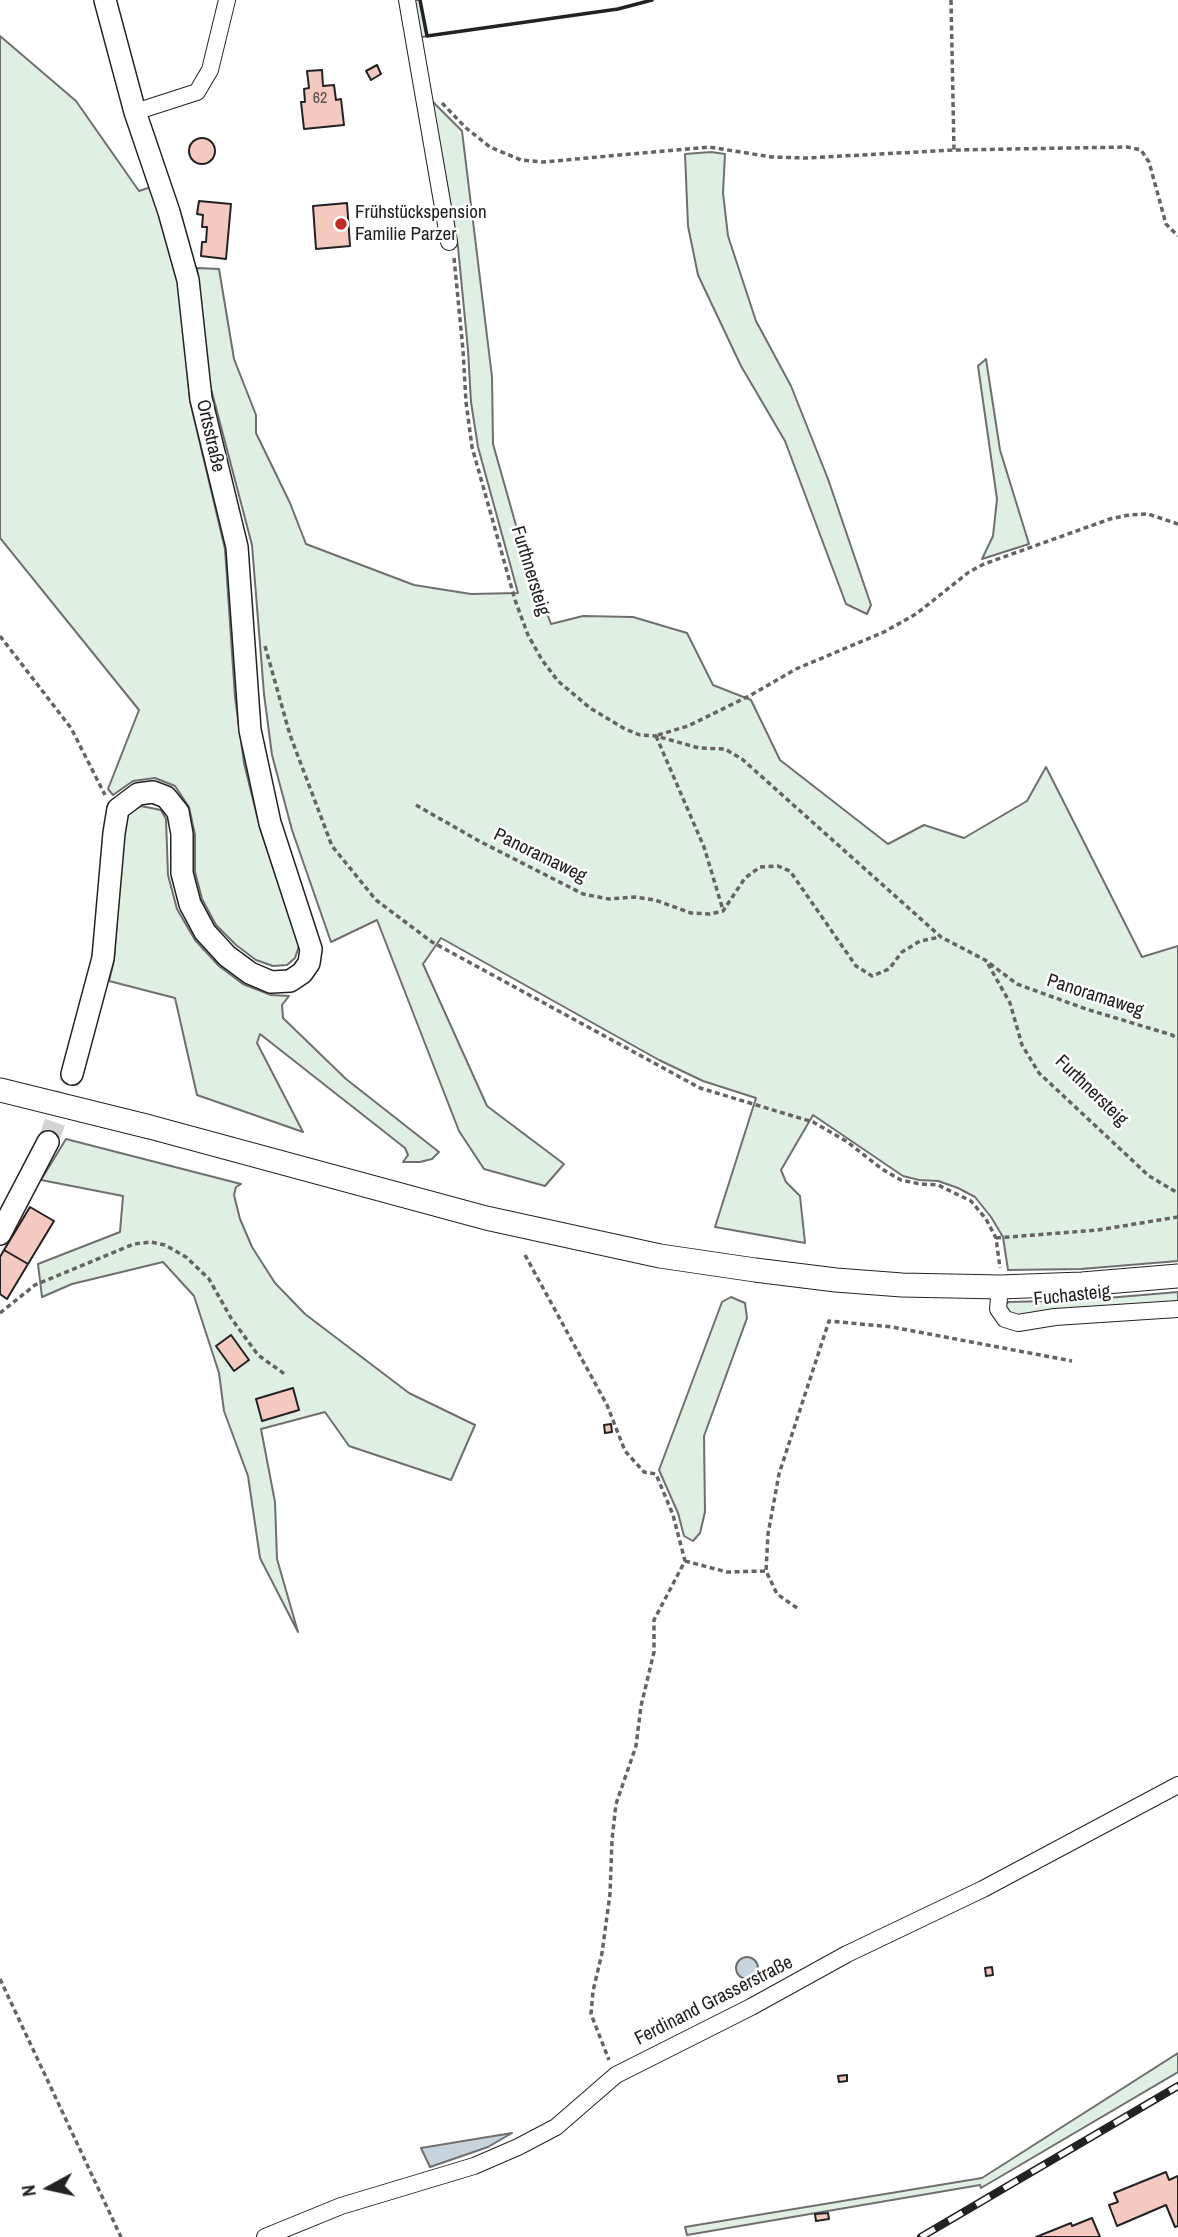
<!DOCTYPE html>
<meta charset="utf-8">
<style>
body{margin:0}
#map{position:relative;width:1178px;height:2237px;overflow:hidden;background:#fff;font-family:"Archivo Narrow",sans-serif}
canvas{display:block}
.north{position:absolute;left:14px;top:2153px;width:70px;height:70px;-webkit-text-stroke:5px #fff;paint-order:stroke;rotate:262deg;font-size:19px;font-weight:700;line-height:28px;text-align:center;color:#222}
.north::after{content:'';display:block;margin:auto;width:24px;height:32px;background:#222;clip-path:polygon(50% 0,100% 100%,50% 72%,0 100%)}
</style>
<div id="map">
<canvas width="1178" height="2237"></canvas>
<div class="north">N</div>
</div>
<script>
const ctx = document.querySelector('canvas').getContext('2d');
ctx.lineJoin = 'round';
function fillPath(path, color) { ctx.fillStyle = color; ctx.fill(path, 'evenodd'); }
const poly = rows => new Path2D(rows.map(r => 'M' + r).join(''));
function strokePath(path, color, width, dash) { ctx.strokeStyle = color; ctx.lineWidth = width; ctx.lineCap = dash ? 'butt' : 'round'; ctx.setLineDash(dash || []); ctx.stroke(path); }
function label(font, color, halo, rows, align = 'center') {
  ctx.font = font + ' "Archivo Narrow",sans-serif'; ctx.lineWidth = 5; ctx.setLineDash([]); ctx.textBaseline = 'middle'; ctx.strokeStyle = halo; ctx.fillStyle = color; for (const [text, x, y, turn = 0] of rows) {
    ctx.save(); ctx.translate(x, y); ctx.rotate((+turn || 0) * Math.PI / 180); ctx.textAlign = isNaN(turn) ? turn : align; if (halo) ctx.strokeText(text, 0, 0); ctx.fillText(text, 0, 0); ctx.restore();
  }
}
const green = poly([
 [412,0,420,0,427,36,418,38,412,0],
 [0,36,76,101,139,191,151,187,180,287,190,401,225,549,235,697,244,763,260,828,299,946,295,958,287,965,273,966,256,960,236,945,216,925,202,899,195,872,195,835,189,807,175,786,155,778,133,781,113,795,108,789,139,710,0,538,0,36],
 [432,101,462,131,492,377,493,444,519,536,551,624,583,616,633,617,687,633,713,685,751,700,780,760,888,844,924,825,964,838,1027,801,1046,767,1142,957,1178,946,1178,1261,1081,1269,1008,1270,1003,1237,991,1217,975,1197,958,1188,938,1181,919,1180,903,1176,813,1115,781,1170,786,1182,800,1196,805,1243,715,1227,756,1098,703,1081,659,1060,441,938,423,964,487,1106,564,1164,545,1186,484,1169,459,1131,377,920,331,942,292,830,272,755,264,694,252,545,209,381,197,268,219,269,234,359,256,415,256,433,290,503,306,544,414,585,471,594,518,593,478,447,471,402,468,350,458,247,432,101],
 [711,152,725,154,723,193,728,236,756,321,791,386,828,479,871,605,867,614,846,604,785,441,741,366,698,275,688,226,685,154,711,152],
 [986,359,1000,450,1029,544,982,559,993,536,997,499,978,366,986,359],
 [141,806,161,810,166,819,168,875,177,909,195,940,219,966,243,984,271,995,289,996,282,1005,283,1018,346,1079,439,1152,432,1159,420,1162,403,1162,408,1155,405,1148,260,1034,257,1043,303,1132,197,1095,175,998,109,981,114,960,123,835,127,814,141,806],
 [66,1139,241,1184,236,1187,234,1195,240,1219,252,1247,275,1283,305,1314,409,1393,475,1425,451,1480,349,1446,325,1412,261,1429,275,1502,277,1559,298,1632,260,1558,248,1476,224,1411,219,1373,194,1296,163,1262,72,1284,42,1297,38,1264,120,1232,123,1196,41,1180,66,1139],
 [1178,1292,1178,1304,1008,1316,1005,1304,1009,1302,1083,1300,1178,1292],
 [731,1297,745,1303,747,1318,704,1436,705,1512,700,1533,693,1541,684,1536,678,1513,659,1470,722,1302,731,1297],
 [1178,2053,1178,2072,981,2188,980,2185,687,2235,685,2227,982,2178,1178,2053]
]);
fillPath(green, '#e0efe3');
strokePath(green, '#6f6f6f', 2);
const water = poly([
 '736 1968a11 11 0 1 1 22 0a11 11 0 1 1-22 0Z',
 [512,2133,488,2147,430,2167,421,2148,512,2133]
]);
fillPath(water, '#c7d3dd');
strokePath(water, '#6f6f6f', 2);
const building = poly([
 [377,65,381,74,371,80,366,71,377,65],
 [322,70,323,86,334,85,336,100,341,99,344,125,304,129,301,102,305,102,304,89,309,88,307,71,322,70],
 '189 151a13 13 0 1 1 26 0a13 13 0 1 1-26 0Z',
 [199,201,231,204,226,259,201,256,202,242,206,242,207,227,202,227,203,215,197,214,199,201],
 [347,203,350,246,316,249,313,206,347,203],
 [30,1207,54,1221,28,1264,4,1250,30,1207],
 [4,1250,28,1264,7,1299,0,1294,0,1257,4,1250],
 [231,1335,249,1360,234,1371,216,1346,231,1335],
 [293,1388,299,1410,262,1421,256,1399,293,1388],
 [611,1424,612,1432,605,1433,604,1425,611,1424],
 [992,1967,993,1975,986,1976,985,1968,992,1967],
 [847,2075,847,2081,839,2082,838,2076,847,2075],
 [1166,2172,1169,2180,1178,2176,1178,2226,1175,2227,1166,2205,1117,2226,1109,2205,1118,2202,1114,2193,1166,2172],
 [828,2213,829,2219,816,2221,815,2214,828,2213],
 [1092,2218,1100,2237,1036,2237,1071,2223,1072,2226,1092,2218]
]);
fillPath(building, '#f3c9c0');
strokePath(building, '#222', 2);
strokePath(poly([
 [48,1142,72,1074]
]), '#d3d3d3', 21, [21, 10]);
const minor = poly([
 [407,0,449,242],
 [135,112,197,92,210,70,227,0],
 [1000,1287,998,1309,1005,1319,1018,1323,1055,1317,1178,1309],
 [265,2237,341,2206,474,2166,518,2147,556,2127,616,2075,751,2007,847,1954,983,1889,1178,1785]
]);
const tertiary = poly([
 [72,1074,103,958,114,833,118,809,138,794,153,792,166,797,178,812,182,834,182,873,190,904,205,932,227,956,250,973,271,982,290,981,302,973,309,963,311,949,270,823,250,730,237,547,201,399,188,280,169,212,135,112,105,0],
 [0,1234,48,1142]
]);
const secondary = poly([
 [0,1090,150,1127,486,1218,660,1256,755,1270,836,1280,902,1285,1000,1287,1082,1284,1178,1276]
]);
strokePath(minor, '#222', 18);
strokePath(tertiary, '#222', 24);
strokePath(secondary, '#222', 25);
strokePath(poly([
 [951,0,954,150],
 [442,103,466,128,490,147,521,160,543,162,709,147,772,157,806,158,954,150,1127,147,1141,150,1149,162,1166,224,1178,236],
 [454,258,463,350,466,402,472,447,515,600,528,635,542,660,558,681,590,708,625,729,640,735,656,736,699,748,725,749,742,759,941,937,985,960,1017,984,1086,1009,1172,1035,1178,1039],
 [0,636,71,728,105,795],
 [265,646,290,735,332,846,376,900,432,942,700,1088,813,1122,846,1141,882,1169,901,1180,920,1184,938,1185,971,1201,986,1219,996,1238,1000,1268],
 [658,735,688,726,751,695,796,669,884,632,916,614,969,572,984,564,1110,519,1129,515,1148,514,1178,524],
 [656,736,704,847,723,910],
 [416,805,479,841,583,894,609,899,635,897,655,900,691,913,710,914,723,911,745,878,760,867,778,866,790,871,856,966,872,976,889,969,902,952,920,941,941,937],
 [988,964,1010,1003,1022,1045,1039,1073,1149,1176,1178,1193],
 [996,1238,1098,1230,1178,1217],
 [525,1255,607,1405,625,1451,644,1472,656,1474,673,1515,685,1561,654,1620,654,1652,641,1706,636,1746,616,1804,612,1840,610,1894,602,1953,593,1991,591,2014,609,2060],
 [0,1313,35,1285,134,1244,151,1242,165,1245,186,1257,209,1279,231,1318,258,1355,286,1375],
 [685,1561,727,1572,765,1571],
 [797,1608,777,1594,766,1571,768,1534,779,1474,829,1321,892,1327,1072,1361],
 [0,1979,121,2237]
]), '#646464', 3.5, [5, 3.5]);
strokePath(minor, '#fff', 16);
strokePath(tertiary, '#fff', 21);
strokePath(secondary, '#fff', 23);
const rail = poly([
 [921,2237,1178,2086]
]);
strokePath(rail, '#222', 8);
strokePath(rail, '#fff', 5, [16]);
strokePath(poly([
 [420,0,427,36,618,9,652,0]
]), '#222', 3.5);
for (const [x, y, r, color] of [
 [341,224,7,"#c62828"]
]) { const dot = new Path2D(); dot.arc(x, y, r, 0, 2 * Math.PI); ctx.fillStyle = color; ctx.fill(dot); strokePath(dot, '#fff', 2.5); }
label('16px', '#564c4a', null, [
 ["62",320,99]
]);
label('19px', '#222', '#fff', [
 ["Frühstückspension",355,213],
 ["Familie Parzer",355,235]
], 'left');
label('19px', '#222', '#fff', [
 ["Ortsstraße",210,436,77],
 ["Furthnersteig",530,571,73],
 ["Panoramaweg",540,856,26],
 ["Panoramaweg",1095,996,18],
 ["Furthnersteig",1091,1091,44],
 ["Fuchasteig",1072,1296,-6],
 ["Ferdinand Grasserstraße",714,2001,-27]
]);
</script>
